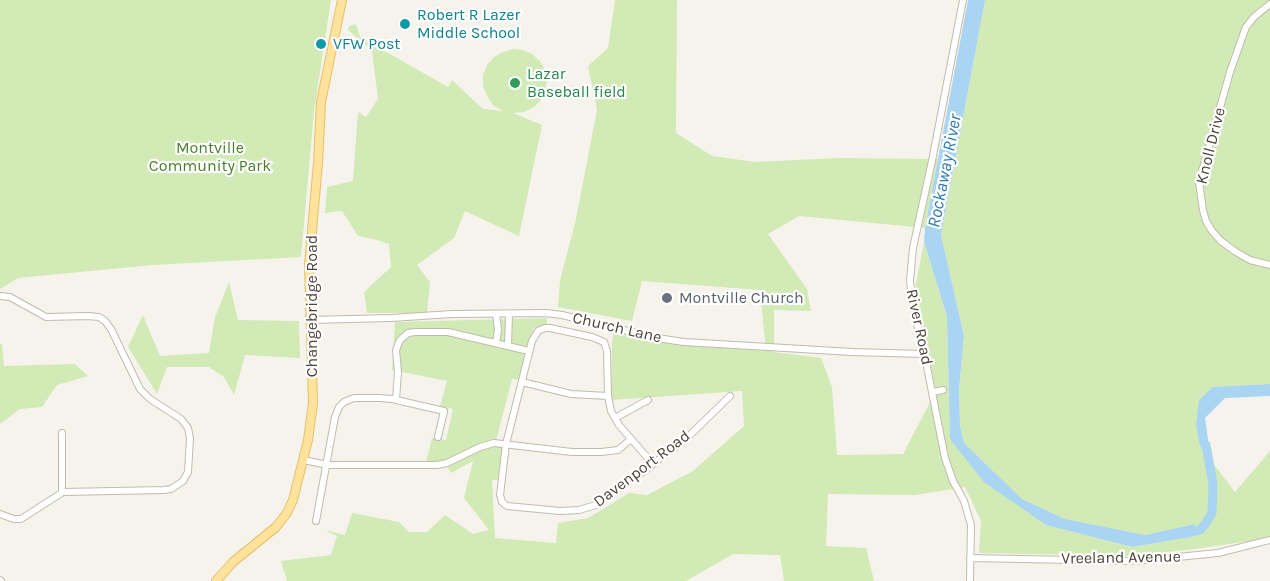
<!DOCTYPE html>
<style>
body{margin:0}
canvas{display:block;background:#f6f3ec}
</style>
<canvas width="1270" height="581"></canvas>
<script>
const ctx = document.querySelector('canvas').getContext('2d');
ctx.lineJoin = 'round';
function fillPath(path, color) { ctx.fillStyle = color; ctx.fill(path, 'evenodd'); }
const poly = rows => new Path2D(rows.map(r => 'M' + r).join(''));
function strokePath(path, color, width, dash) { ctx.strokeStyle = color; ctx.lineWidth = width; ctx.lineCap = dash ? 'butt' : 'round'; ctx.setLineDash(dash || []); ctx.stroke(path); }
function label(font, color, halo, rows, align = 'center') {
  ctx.font = font + ' Karla,sans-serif'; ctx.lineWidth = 4.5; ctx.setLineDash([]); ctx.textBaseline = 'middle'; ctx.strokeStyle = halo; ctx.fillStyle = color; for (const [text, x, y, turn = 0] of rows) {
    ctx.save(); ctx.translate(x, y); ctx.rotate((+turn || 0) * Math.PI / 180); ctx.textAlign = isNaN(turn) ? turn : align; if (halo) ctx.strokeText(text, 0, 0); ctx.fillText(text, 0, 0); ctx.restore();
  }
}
fillPath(poly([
 [0,0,331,0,314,111,301,257,152,265,18,278,0,289],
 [615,0,677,0,676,133,712,156,755,162,839,158,938,159,925,228,799,216,768,234,807,289,811,311,774,310,774,352,821,358,832,387,837,455,903,454,936,391,915,289,924,242,947,316,950,439,1046,525,1133,547,1195,536,1195,524,1145,535,1065,519,1022,499,964,443,960,425,959,390,964,336,941,235,985,0,1270,0,1270,384,1212,387,1199,400,1200,446,1235,492,1270,451,1270,538,1195,549,1133,556,979,553,981,521,965,487,915,495,828,494,826,546,866,548,874,581,784,581,780,555,733,554,686,581,287,581,281,561,331,555,337,536,325,530,345,535,352,513,399,522,409,532,427,532,445,515,473,534,489,530,464,498,473,461,451,473,446,464,425,466,432,438,446,440,453,409,440,406,447,381,392,370,395,322,547,318,547,324,534,328,521,380,512,379,495,445,506,447,500,480,492,480,495,538,556,543,558,523,588,518,629,493,647,495,693,471,744,426,742,391,611,400,612,342,614,332,673,344,766,351,760,290,642,281,632,321,558,307,560,281,576,219,597,110,588,66,608,48],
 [356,24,360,37,448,87,452,80,483,109,503,111,493,105,487,96,483,86,483,75,487,65,494,57,503,52,513,49,523,50,532,54,540,61,545,70,547,80,545,90,541,100,534,107,524,112,513,113,542,125,519,236,465,211,454,238,417,265,430,282,427,313,367,313,364,292,391,267,389,244,377,240,358,236,342,211,325,213,327,187,353,181,358,112,366,117,378,99,372,51,348,30,349,26],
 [229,282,238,320,299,321,300,358,245,355,234,395,224,377,209,367,167,367,157,394,128,347,143,315,160,356,209,353,215,317],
 [0,344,2,344,4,366,75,364,88,376,57,385,42,407,20,409,0,424]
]), '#d2eab5');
fillPath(poly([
 [968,0,985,0,941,235,964,336,959,390,960,425,964,443,1022,499,1065,519,1145,535,1195,524,1195,536,1133,547,1046,525,984,482,950,439,947,316,924,242,925,228],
 [1270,384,1270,396,1225,398,1205,418,1211,461,1200,446,1196,425,1199,400,1212,387]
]), '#a9d4f2');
strokePath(poly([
 [1184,534,1200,530,1206,523,1212,513,1213,484,1206,445]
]), '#a9d4f2', 9);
const minor = poly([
 [963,0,932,161,913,248,910,280,912,302,926,362,945,458,953,481,964,501,971,525,970,581],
 [1270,4,1254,17,1246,27,1242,38,1230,72,1199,182,1203,210,1206,221,1212,231,1221,241,1236,252,1250,260,1270,265],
 [0,296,10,297,46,317,88,316,99,317,105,321,111,329,140,389,150,399,181,419,188,428,190,438,188,472,183,481,171,489,164,490,63,492,21,519,14,519,0,514],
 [310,320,391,318,452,314,546,313,562,315,657,338,684,342,852,352,924,354],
 [496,343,498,330,496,314],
 [508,346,509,314],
 [522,382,571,394,608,396],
 [932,392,943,390],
 [396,400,398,372,396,350,400,340,408,333,415,332,448,332,529,351],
 [615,418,648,400],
 [304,460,327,465,437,465,447,463,480,447,494,443,572,452,601,452,618,450,631,439],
 [652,463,619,425,611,411,608,396,607,351,604,342,592,337,550,328,545,328,538,331,532,341,506,444,500,495,502,502,507,506,560,511,579,510,596,505,644,471,689,436,730,396],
 [62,492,62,433],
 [316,521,335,417,339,407,344,402,354,398,379,398,392,399,444,411,438,437],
 [970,558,1124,561,1147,560,1218,553,1270,540],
 [0,580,1,581]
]);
const major = poly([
 [216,581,233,562,276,527,287,513,293,500,308,440,313,403,309,265,318,163,321,102,342,0]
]);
strokePath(minor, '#c2bbae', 8);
strokePath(major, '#e6c16a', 10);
strokePath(minor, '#fff', 6);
strokePath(major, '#ffe39c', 8);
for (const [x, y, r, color] of [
 [405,24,6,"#0f9aa8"],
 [321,44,6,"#0f9aa8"],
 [515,83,6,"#2e9e5b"],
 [667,298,6,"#6b7280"]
]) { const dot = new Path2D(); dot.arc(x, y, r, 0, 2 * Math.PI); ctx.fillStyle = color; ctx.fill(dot); strokePath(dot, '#fff', 2); }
label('16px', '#0d838f', '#fff', [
 ["Robert R Lazer",417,15],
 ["Middle School",417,33],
 ["VFW Post",333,44]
], 'left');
label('16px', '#27864d', '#fff', [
 ["Lazar",527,74],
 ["Baseball field",527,92]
], 'left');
label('16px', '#4b4439', '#fff', [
 ["Knoll Drive",1211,146,-76],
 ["Changebridge Road",312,306,-90],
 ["River Road",919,327,78],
 ["Church Lane",617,328,13],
 ["Davenport Road",642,469,-37],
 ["Vreeland Avenue",1121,558,-1]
]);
label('16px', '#4a7f2a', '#fff', [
 ["Montville",210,148],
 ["Community Park",210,166]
]);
label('16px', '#5b616d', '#fff', [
 ["Montville Church",679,298]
], 'left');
label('italic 18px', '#2e7ab2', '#fff', [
 ["Rockaway River",945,171,-79]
]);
</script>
